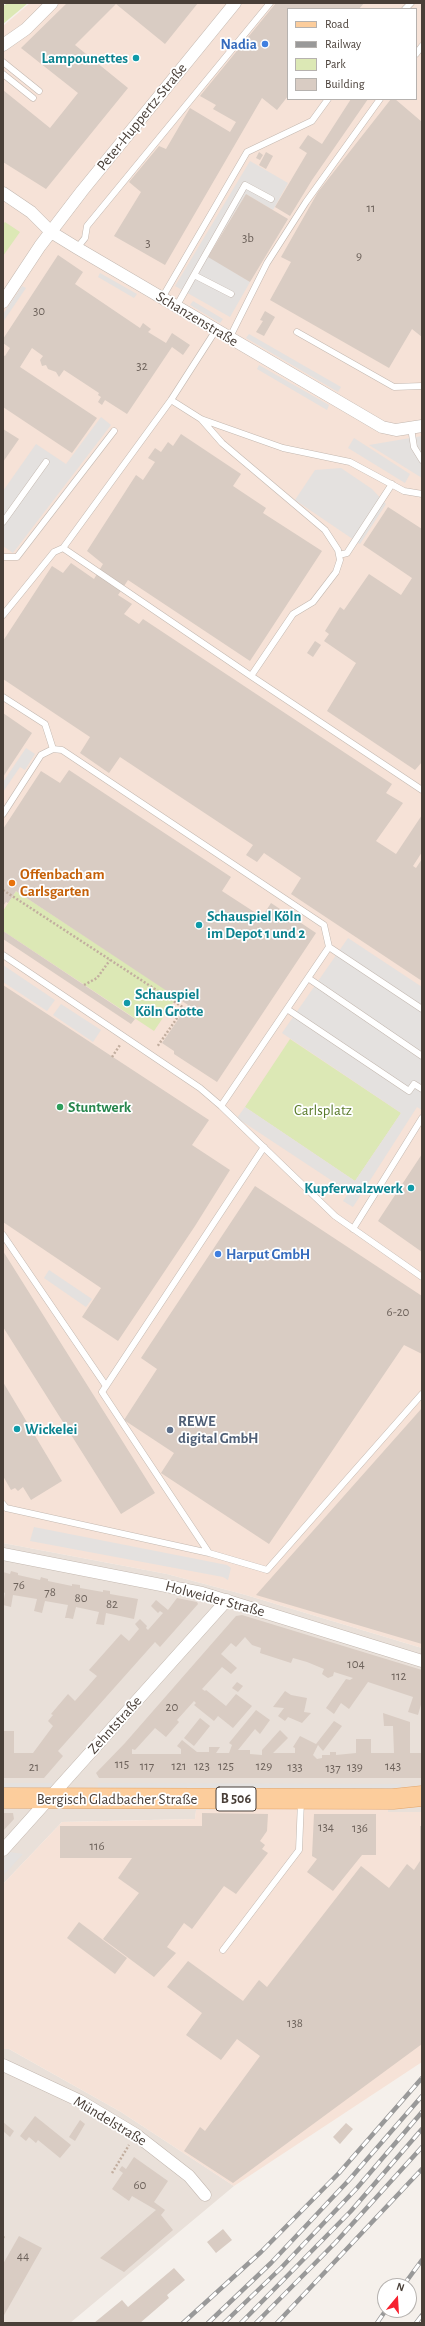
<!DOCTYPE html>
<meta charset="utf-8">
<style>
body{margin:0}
#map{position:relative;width:425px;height:2326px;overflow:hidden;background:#f5f0eb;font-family:"Alegreya Sans",sans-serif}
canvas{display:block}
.frame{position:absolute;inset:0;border:4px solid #493f38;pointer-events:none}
.legend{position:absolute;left:287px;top:8px;width:130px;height:92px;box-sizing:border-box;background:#fff;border:1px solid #b6b2af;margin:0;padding:5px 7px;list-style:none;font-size:12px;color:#493f38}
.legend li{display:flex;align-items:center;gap:8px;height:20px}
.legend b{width:20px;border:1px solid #b6b2af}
.north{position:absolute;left:377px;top:2278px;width:40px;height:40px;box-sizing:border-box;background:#fff;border:1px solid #b6b2af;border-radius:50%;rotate:18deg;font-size:11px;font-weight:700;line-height:16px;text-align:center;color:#493f38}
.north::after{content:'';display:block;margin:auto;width:14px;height:18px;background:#f6212e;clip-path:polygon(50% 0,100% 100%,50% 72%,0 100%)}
</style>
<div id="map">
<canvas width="425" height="2326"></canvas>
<div class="frame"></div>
<ul class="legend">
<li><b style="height:5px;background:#fccd9c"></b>Road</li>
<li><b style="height:5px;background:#999"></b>Railway</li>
<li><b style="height:11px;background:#dce8b5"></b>Park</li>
<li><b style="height:11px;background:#d9ccc3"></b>Building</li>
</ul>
<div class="north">N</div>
</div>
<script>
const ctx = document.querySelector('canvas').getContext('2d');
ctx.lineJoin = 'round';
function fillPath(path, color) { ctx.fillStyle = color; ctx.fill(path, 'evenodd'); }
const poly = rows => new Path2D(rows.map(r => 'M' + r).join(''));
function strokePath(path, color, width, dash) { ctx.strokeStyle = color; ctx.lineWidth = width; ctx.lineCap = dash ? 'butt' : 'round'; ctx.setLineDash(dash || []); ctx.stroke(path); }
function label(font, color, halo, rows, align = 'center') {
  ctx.font = font + ' "Alegreya Sans",sans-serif'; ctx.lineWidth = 3.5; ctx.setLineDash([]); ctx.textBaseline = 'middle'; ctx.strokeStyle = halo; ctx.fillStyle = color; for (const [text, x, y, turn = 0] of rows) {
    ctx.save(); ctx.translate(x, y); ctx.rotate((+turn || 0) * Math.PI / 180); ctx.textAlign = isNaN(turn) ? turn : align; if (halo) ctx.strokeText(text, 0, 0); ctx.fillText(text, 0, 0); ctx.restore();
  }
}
fillPath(poly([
 [3,1543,167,1574,246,1595,422,1648,422,1812,388,1812,388,1807,196,1811,195,1819,62,1822,3,1884],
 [3,2049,9,2049,121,2112,234,2186,70,2323,3,2323]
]), '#e9e0d9');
fillPath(poly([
 [30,3,422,3,422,1648,246,1595,167,1574,3,1543,3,26],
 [288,9,416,9,416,99,288,99],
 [388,1807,388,1812,422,1812,422,2062,234,2186,121,2112,9,2049,3,2049,3,1884,62,1822,195,1819,196,1810]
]), '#f6e2d7');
fillPath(poly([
 [8,3,28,3,3,24,3,6],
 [5,222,20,232,3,256,3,224],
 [16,891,177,997,154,1031,3,931,3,911],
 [290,1039,401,1113,355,1181,245,1107]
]), '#dce8b5');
fillPath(poly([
 [250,161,288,183,273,210,246,194,208,256,250,282,230,317,175,286],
 [100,273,137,294,134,298,98,277],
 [22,286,26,288,3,322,3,314],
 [193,301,223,319,220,323,190,305],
 [249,334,341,387,338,392,246,338],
 [259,365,329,405,327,410,257,369],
 [101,417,111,425,13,553,3,546,3,491,36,444,66,464],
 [422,436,422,478,369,445],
 [354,438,410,474,405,483,348,448],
 [341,468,372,489,386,504,360,544,295,500,315,470],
 [26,748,35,754,25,770,20,767,3,792,3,782],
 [348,938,422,987,422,1110,417,1107,353,1207,343,1201,349,1192,237,1118,245,1107,355,1181,401,1113,282,1033],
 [3,965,55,1000,47,1011,3,982],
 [61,1004,101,1030,93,1042,53,1015],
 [49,1270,92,1299,86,1307,44,1278],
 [34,1527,227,1565,231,1568,228,1580,223,1577,30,1541],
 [3,1783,52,1783,52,1789,3,1789],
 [98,1783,401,1784,401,1790,98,1789],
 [10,1852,23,1854,3,1876,3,1859]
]), '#e4e1df');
fillPath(poly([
 [67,3,198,3,165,44,116,4,75,45,128,88,46,189,3,162,3,90,50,128,78,93,21,48],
 [276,3,364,3,359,9,288,9,288,96,277,110,262,98,165,265,114,236,141,192,129,182,159,146,166,149,190,108,230,132,236,122,213,109,216,105,200,96],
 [351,99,368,99,312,180,290,216,275,207,307,153,299,148,308,135,322,144],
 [391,99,395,99,422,122,422,337,412,329,389,368,270,300,291,262,281,257,318,192],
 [259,152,263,155,260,160,256,158],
 [266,152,273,156,266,169,259,165],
 [246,194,288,219,250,282,208,257],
 [58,255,83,272,75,284,140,328,143,323,151,329,148,332,166,343,172,333,190,345,183,355,172,347,127,414,105,400,102,405,98,402,101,397,98,395,99,393,64,370,59,377,56,372,48,369,46,365,42,366,40,360,43,356,32,348,20,367,97,418,72,453,3,407,3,355,5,356,10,348,3,343,3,339],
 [265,311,275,317,264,336,256,332,263,321,260,320],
 [3,429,19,439,3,462],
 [181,434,241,474,233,486,266,508,263,513,322,551,250,661,128,580,118,595,132,604,124,614,139,624,143,619,392,784,386,793,403,803,376,841,396,854,422,815,422,852,413,866,416,868,422,859,422,981,291,894,301,878,264,853,257,862,246,855,253,845,120,757,109,773,80,753,90,737,3,679,3,641,52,566,63,573,71,563,94,579,103,564,87,551,136,475,143,480,155,462,148,458,155,448,161,452,168,442,173,446],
 [388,507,422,529,422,762,415,770,327,711,356,663,324,641,329,634,325,631,340,607,344,610,369,574,401,595,412,578,363,545],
 [315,641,321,645,313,657,307,653],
 [3,713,32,733,3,777],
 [69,770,231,877,222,891,262,917,271,903,316,933,217,1082,174,1054,174,1051,162,1043,188,1005,16,891,8,903,6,902,3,906,3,829,41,771,60,783],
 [3,931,135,1019,131,1024,3,939],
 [3,985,209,1120,192,1145,230,1170,195,1226,118,1341,82,1317,101,1288,3,1222],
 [422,1154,422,1252,378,1221],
 [255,1186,422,1296,422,1354,404,1345,269,1544,161,1473,174,1453,124,1420,157,1369,141,1358],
 [3,1251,155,1493,121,1514,3,1327],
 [3,1382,62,1481,31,1500,23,1487,18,1491,15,1488,11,1490,3,1476],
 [422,1408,422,1644,256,1595],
 [11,1571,18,1573,18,1575,40,1580,41,1577,44,1578,48,1579,48,1581,72,1586,72,1584,80,1585,80,1588,103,1592,103,1590,110,1591,110,1594,138,1599,134,1619,106,1613,104,1625,96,1624,99,1612,76,1607,73,1619,68,1618,65,1618,68,1605,45,1601,42,1613,34,1611,37,1599,13,1595,11,1607,3,1605,5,1593,3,1592,3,1572,10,1574],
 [177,1598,197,1602,198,1604,160,1647,155,1642,58,1751,63,1756,44,1778,3,1778,3,1731,14,1731,14,1753,33,1753,53,1726,48,1721,53,1715,51,1714,68,1694,75,1701,97,1676,89,1670,121,1634,129,1641,139,1629,135,1624,140,1619,147,1626,146,1628,148,1630,163,1613,160,1611,158,1613,151,1606,156,1600,168,1610],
 [242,1615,422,1670,422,1701,418,1715,408,1712,413,1697,368,1682,349,1709,341,1703,334,1714,326,1708,346,1679,350,1680,353,1678,334,1672,333,1676,328,1678,322,1674,324,1669,307,1662,293,1658,291,1663,260,1653,261,1648,252,1645,245,1637,236,1647,231,1643,221,1654,237,1668,231,1674,222,1667,202,1689,205,1691,206,1690,226,1706,236,1694,252,1706,233,1728,218,1716,214,1721,194,1705,196,1703,194,1701,177,1720,179,1722,166,1737,155,1728,135,1750,132,1749,132,1754,181,1754,181,1749,177,1746,182,1740,197,1752,209,1752,209,1747,220,1747,216,1753,229,1753,232,1745,229,1743,256,1710,270,1720,260,1734,255,1729,238,1750,250,1750,250,1754,262,1755,262,1750,280,1730,288,1738,273,1753,295,1753,295,1748,293,1747,300,1736,316,1744,334,1721,342,1726,323,1751,318,1745,313,1755,317,1759,322,1758,322,1755,330,1755,330,1752,336,1752,336,1755,356,1753,356,1739,371,1739,371,1753,394,1753,393,1726,384,1726,383,1713,410,1722,410,1753,422,1753,422,1778,99,1778,96,1773,125,1743,236,1616],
 [237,1682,243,1686,238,1692,232,1688],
 [285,1691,291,1695,307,1698,304,1712,311,1713,302,1723,288,1717,285,1721,278,1716,284,1708,273,1707],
 [200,1718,210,1726,194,1746,184,1738],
 [3,1813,13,1813,14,1819,3,1831],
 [202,1813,268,1814,267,1831,260,1841,265,1845,262,1849,268,1853,236,1894,224,1886,192,1929,184,1923,167,1947,176,1953,154,1977,103,1939,139,1893,118,1878,132,1858,60,1858,60,1826,202,1826],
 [314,1814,376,1814,376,1855,362,1855,333,1891,307,1872,317,1859,312,1856],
 [420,1826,422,1826,422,2044,233,2183,184,2151,200,2127,205,2131,260,2056,237,2039,221,2060,186,2035,202,2013,167,1987,188,1961,243,2001,259,1980,267,1987,361,1866,389,1888,407,1864,414,1870,420,1861],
 [79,1922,127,1958,115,1974,67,1938],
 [35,2116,71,2145,60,2158,38,2140,36,2143,29,2137,26,2141,20,2136],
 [80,2120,85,2124,75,2141,69,2137],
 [3,2122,14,2131,10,2137,3,2131],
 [346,2123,353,2129,340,2144,333,2137],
 [134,2157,168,2181,154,2202,165,2210,161,2215,173,2230,124,2272,100,2258,156,2210,132,2196,129,2201,112,2189,123,2173,119,2170,122,2166,126,2169],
 [223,2229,232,2240,216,2253,207,2242],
 [19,2236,42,2248,3,2317,3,2264],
 [174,2268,185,2280,167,2295,169,2298,140,2323,94,2323,122,2300,128,2307]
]), '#d9ccc3');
const lane = poly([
 [405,9,411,3],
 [416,54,422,46],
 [3,62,39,91],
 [3,74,33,98],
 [77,248,85,238,87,226,270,3],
 [194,275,245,185,271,199],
 [162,298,247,152,312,121,328,99],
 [176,307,194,275,231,294],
 [216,330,171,400,63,548,251,676,422,790],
 [297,332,394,387,422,386],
 [229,339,267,263,306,202,380,99],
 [171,400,201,419,283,448,350,462,404,491,422,494],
 [201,419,222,443,325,530,338,550,340,560,336,572,313,602,293,614,251,676],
 [411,428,414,447,422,460],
 [3,522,46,462],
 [339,555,347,553,392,484],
 [3,557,17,557,114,431],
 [3,615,54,552,63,548],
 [3,697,45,724,53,749],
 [3,814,41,755,53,749,62,750,324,925,329,947],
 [3,955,200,1088,221,1106,335,1216,422,1277],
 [308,978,422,1056],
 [287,1009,409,1091,414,1084,422,1089],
 [221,1106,329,947,422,1009],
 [353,1229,422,1118],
 [3,1235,106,1386],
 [3,1504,6,1508,209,1553,267,1570,422,1394],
 [209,1553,102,1392,264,1147],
 [223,1950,299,1850,301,1801]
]);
const street = poly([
 [3,45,26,29,52,3],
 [3,193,31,212,51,232,77,248,382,427,396,430,422,426],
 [3,302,40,246,82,191,235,3],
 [3,1554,202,1593,422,1661],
 [3,1850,227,1600],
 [3,2065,80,2101,135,2134,189,2176,205,2195]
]);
const primary = poly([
 [3,1798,393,1799,422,1796]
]);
strokePath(lane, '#c3b8b0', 7);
strokePath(street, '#c3b8b0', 13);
strokePath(primary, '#e2a56b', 21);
strokePath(poly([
 [3,890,184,1008,157,1047],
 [84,985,97,978,110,960],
 [112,1057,120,1045],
 [112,2173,129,2145],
 [3,2238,4,2236]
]), '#c2ae9f', 2.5, [2, 2]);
strokePath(lane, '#fff', 6);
strokePath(street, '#fff', 12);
strokePath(primary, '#fccd9c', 20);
const rail = poly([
 [403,2286,422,2260],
 [183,2323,261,2252,339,2173,422,2078],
 [208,2323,271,2263,349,2180,422,2096],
 [224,2323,281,2268,357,2188,422,2112],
 [241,2323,351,2211,422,2129],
 [256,2323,335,2243,422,2147],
 [277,2323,422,2169],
 [377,2323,386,2310],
 [416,2323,422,2315]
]);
strokePath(rail, '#999', 4.5);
strokePath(rail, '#fff', 3, [9]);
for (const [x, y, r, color] of [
 [265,44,4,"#3f7fe0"],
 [136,58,4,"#0f9aa8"],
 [12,883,4,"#e8710a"],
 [199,925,4,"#0f9aa8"],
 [127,1003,4,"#0f9aa8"],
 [60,1107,4,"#2e9e5b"],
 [411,1188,4,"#0f9aa8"],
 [218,1254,4,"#3f7fe0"],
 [17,1429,4,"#0f9aa8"],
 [170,1430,4,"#5c6f8a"]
]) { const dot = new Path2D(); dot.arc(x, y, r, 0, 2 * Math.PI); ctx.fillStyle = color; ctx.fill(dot); strokePath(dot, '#fff', 1.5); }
label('13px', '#6d625b', null, [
 ["11",371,208],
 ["3b",248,238],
 ["3",148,243],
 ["9",359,256],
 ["30",39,311],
 ["32",142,366],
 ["6-20",398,1312],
 ["76",19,1585],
 ["78",50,1592],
 ["80",81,1598],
 ["82",112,1604],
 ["104",356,1664],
 ["112",399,1676],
 ["20",172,1707],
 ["115",122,1764],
 ["117",147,1766],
 ["121",179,1766],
 ["123",202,1766],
 ["125",226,1766],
 ["129",264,1766],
 ["143",393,1766],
 ["21",34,1767],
 ["133",295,1767],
 ["139",355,1767],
 ["137",333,1768],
 ["134",326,1827],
 ["136",360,1828],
 ["116",97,1846],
 ["138",295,2023],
 ["60",140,2185],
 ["44",23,2256]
]);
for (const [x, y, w] of [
 [236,1799,40]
]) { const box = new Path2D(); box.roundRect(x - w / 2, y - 12, w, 24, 3); ctx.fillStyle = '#fff'; ctx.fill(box); strokePath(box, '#493f38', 1); }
label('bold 14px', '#493f38', null, [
 ["B 506",236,1799]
]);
label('bold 15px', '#366cbe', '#fff', [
 ["Nadia",257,44],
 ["Harput GmbH",226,1254,"left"]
], 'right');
label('bold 15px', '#0d838f', '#fff', [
 ["Lampounettes",128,58,"right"],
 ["Schauspiel Köln",207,916],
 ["im Depot 1 und 2",207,933],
 ["Schauspiel",135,994],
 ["Köln Grotte",135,1011],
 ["Kupferwalzwerk",403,1188,"right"],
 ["Wickelei",25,1429]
], 'left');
label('15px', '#493f38', '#fff', [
 ["Peter-Huppertz-Straße",142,117,-51],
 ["Schanzenstraße",197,319,31],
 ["Holweider Straße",215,1599,15],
 ["Zehntstraße",115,1725,-48],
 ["Bergisch Gladbacher Straße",117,1799],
 ["Mündelstraße",110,2121,31]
]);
label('bold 15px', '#c56008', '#fff', [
 ["Offenbach am",20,874],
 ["Carlsgarten",20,891]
], 'left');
label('bold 15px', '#27864d', '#fff', [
 ["Stuntwerk",68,1107]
], 'left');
label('15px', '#5a7b2c', '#fff', [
 ["Carlsplatz",323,1110]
]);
label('bold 15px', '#4e5e75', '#fff', [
 ["REWE",178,1421],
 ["digital GmbH",178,1438]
], 'left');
</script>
